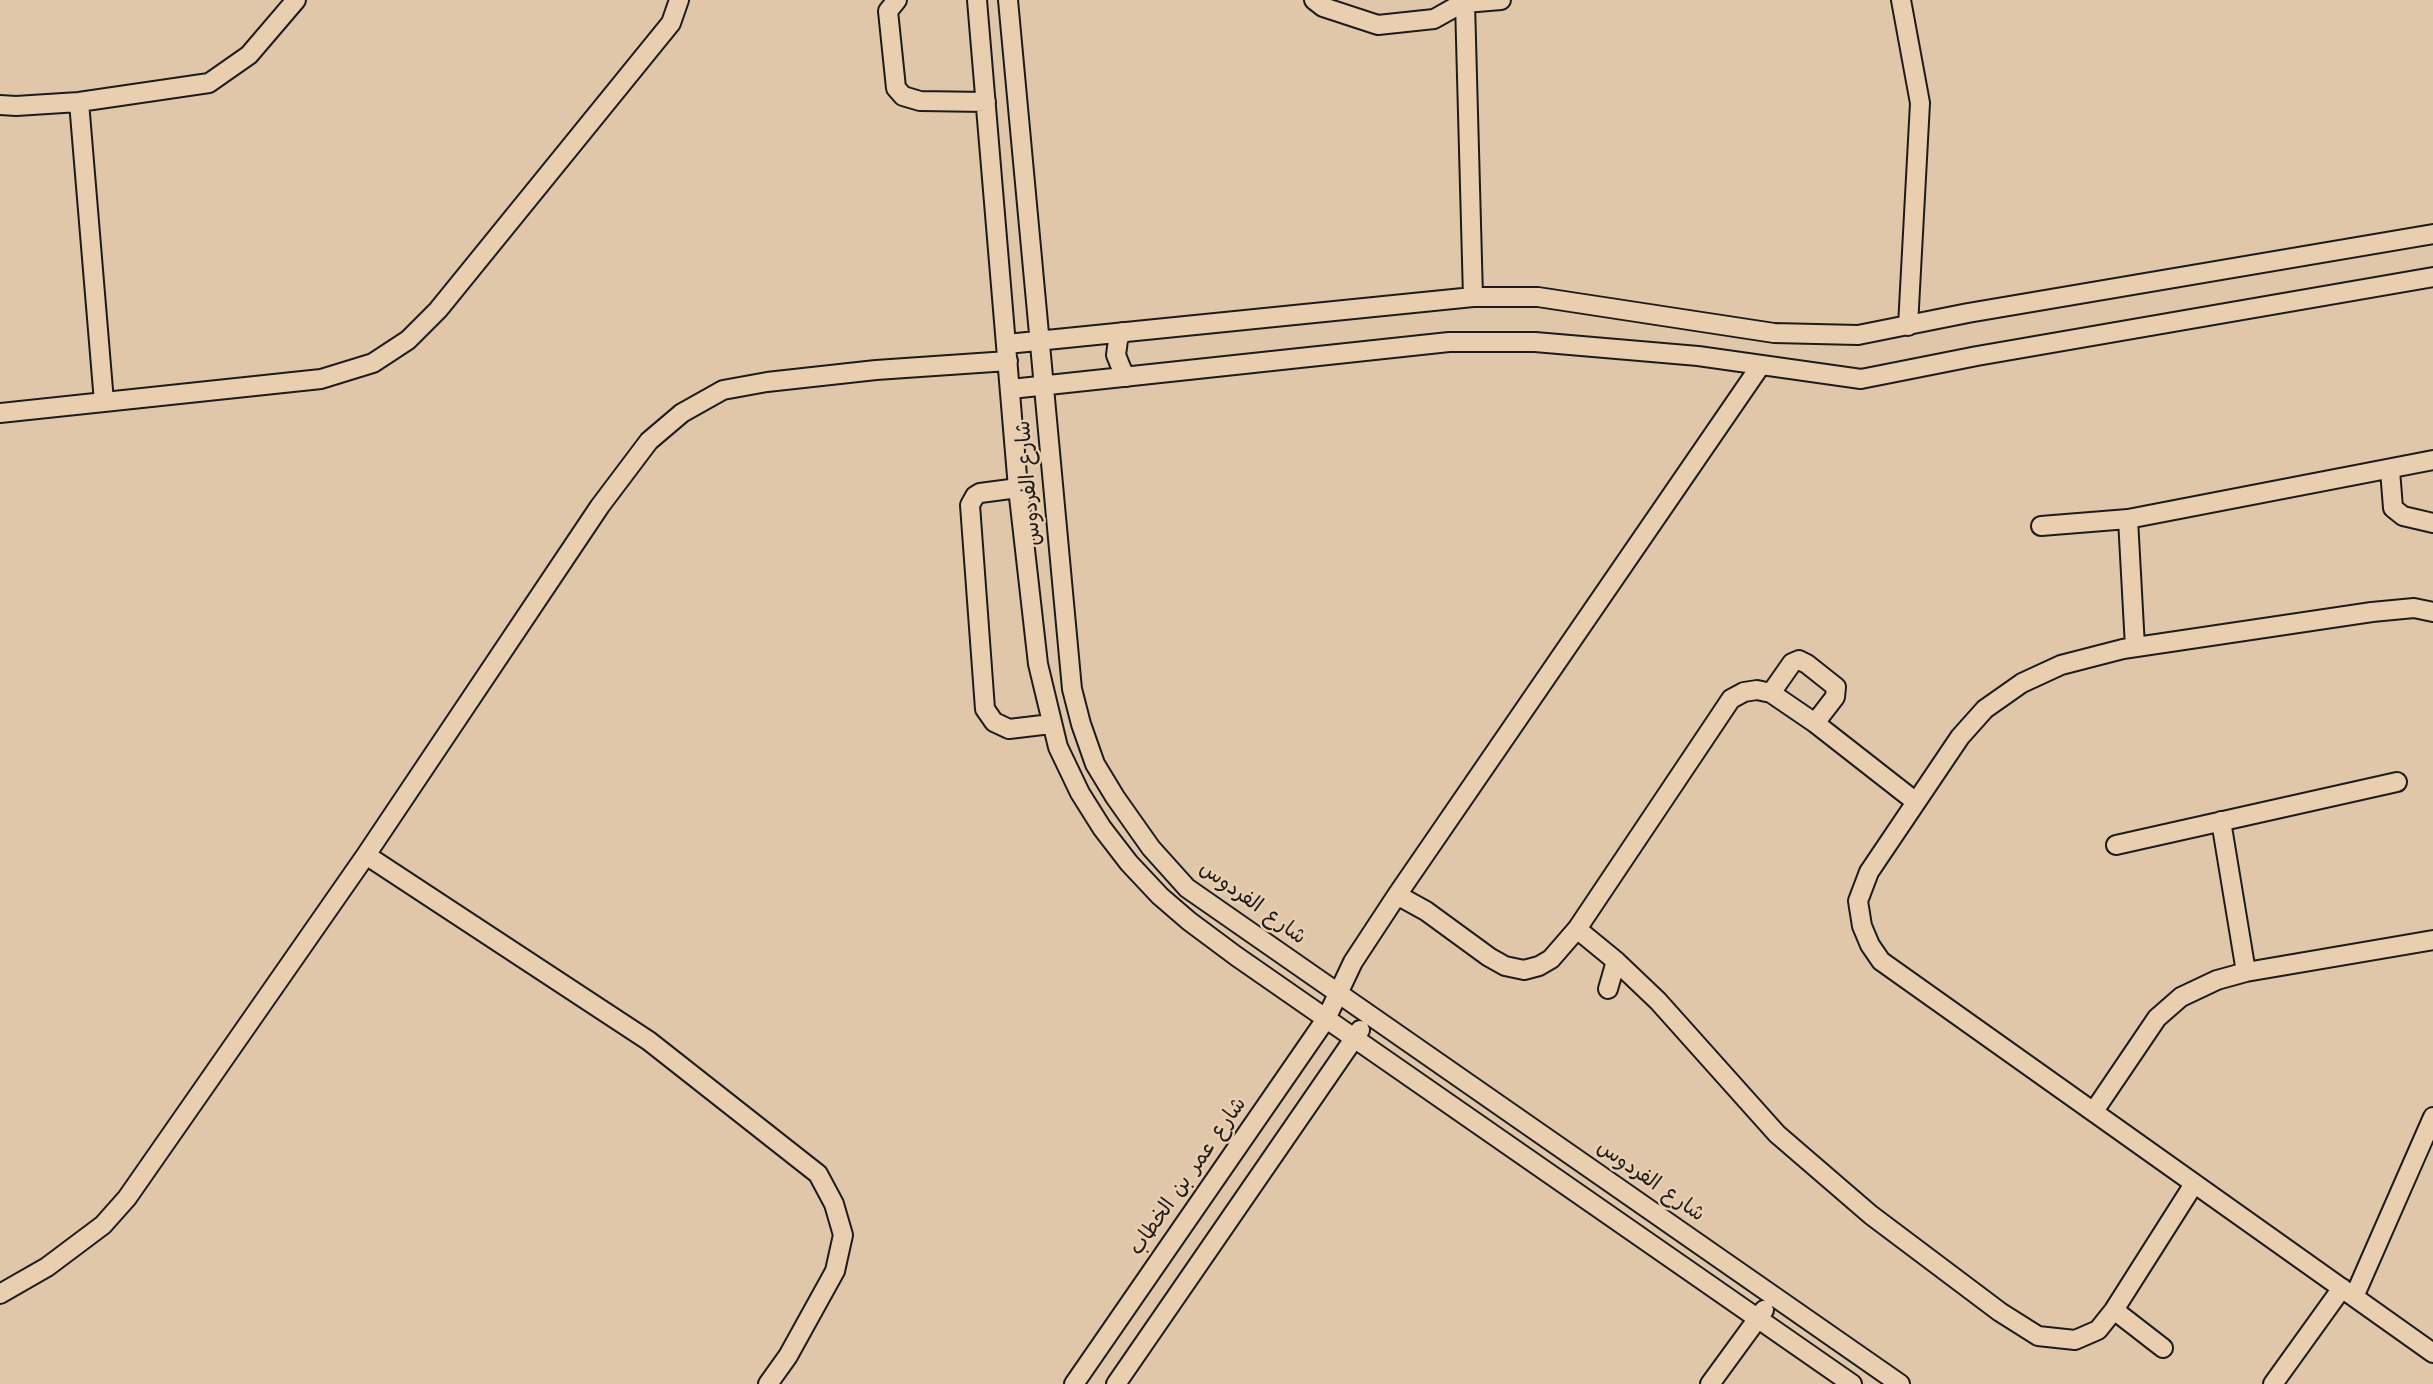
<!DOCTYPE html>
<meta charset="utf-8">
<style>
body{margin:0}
canvas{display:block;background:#e1c7aa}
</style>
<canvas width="2433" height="1384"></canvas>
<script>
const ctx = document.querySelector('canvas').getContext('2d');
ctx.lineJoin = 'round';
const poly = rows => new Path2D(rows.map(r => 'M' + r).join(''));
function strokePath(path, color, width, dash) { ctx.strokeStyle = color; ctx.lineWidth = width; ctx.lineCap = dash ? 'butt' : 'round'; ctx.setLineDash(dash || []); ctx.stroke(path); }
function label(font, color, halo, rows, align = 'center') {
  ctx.font = font + ' "Architects Daughter","Playpen Sans Arabic",sans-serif'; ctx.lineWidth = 5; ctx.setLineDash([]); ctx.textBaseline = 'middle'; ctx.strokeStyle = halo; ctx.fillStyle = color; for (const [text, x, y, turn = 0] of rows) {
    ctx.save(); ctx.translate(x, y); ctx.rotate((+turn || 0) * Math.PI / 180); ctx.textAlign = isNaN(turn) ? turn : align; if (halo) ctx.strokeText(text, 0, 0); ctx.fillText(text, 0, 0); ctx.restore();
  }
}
const minor = poly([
 [897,0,888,11,896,88,903,96,920,101,986,102],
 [977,0,1018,488,1038,664,1058,747,1080,793,1102,828,1129,863,1160,896,1189,921,1236,956,1852,1384],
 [1008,0,1072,689,1081,724,1095,764,1115,797,1151,848,1187,888,1900,1384],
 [1314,0,1323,7,1378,25,1434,19,1468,0],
 [1901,0,1920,103,1908,326],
 [79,102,104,402],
 [0,105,16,106,79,102,209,83,249,55,296,0],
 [1473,297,1465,3,1501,0],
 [1122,332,1118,340,1116,355,1122,370,1127,377],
 [1007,344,1473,297,1538,297,1774,333,1858,335,1968,313,2433,234],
 [1011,389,1449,342,1535,342,1698,356,1861,379,1977,356,2433,277],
 [0,413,321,379,373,363,408,340,438,310,671,23,679,0],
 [2390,470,2393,508,2403,516,2433,523],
 [1018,488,980,493,975,496,970,505,985,709,994,722,1009,729,1051,724],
 [2041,526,2128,519],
 [2433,612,2414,608,2372,612,2123,649,2061,665,2022,683,1985,709,1960,737,1869,872,1858,901,1862,926,1870,945,1881,961,2433,1353],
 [2135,647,2128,519,2433,460],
 [1771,693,1792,663,1799,660,1807,664,1836,687,1835,697,1815,723],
 [2221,821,2246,972],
 [2116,845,2397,782],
 [366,855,649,1041,818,1174,834,1204,843,1235,835,1271,788,1356,768,1384],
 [1397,895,1426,911,1489,957,1505,966,1524,970,1539,966,1551,959,1577,929,1721,714,1731,699,1744,692,1757,690,1771,693,1815,723,1916,802],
 [1577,929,1616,961,1658,1001,1777,1134,1871,1215,2000,1312,2038,1336,2075,1340,2098,1330,2114,1310,2194,1184],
 [1608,989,1616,961],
 [2094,1111,2157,1018,2181,997,2217,980,2246,972,2433,940],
 [0,1294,47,1267,103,1225,127,1198,366,855,600,506,649,441,682,413,723,390,767,382,876,370,1008,361],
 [2354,1297,2433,1117],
 [2114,1310,2163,1348],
 [1074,1384,1326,1019,1353,962,1397,895,1761,365],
 [1116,1384,1360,1030],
 [1710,1384,1764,1310],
 [2273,1384,2342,1288]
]);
strokePath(minor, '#1c1c1c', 22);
strokePath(minor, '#e9ceb0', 18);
label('21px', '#1c1c1c', '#e9ceb0', [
 ["شارع الفردوس",1030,483,-95],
 ["شارع الفردوس",1252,904,36],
 ["شارع عمر بن الخطاب",1189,1177,-55],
 ["شارع الفردوس",1650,1182,35]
]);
</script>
